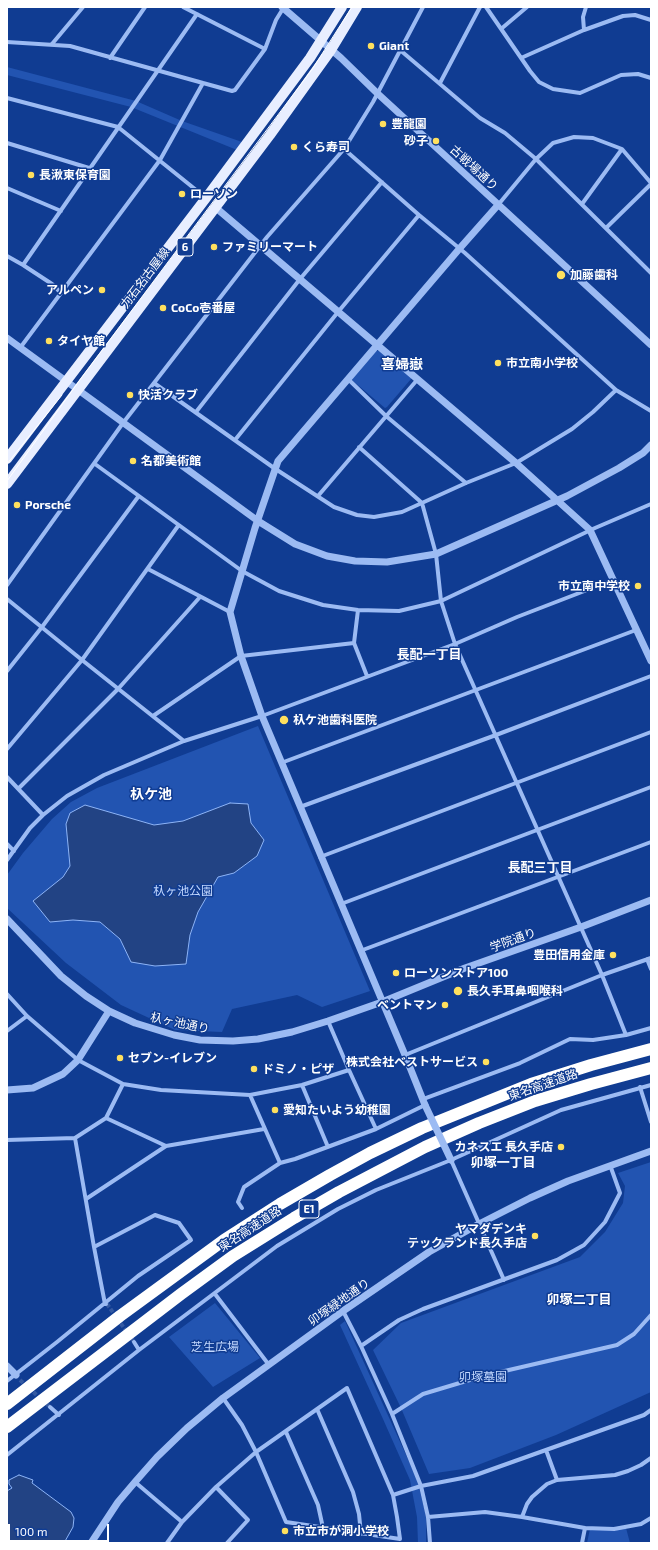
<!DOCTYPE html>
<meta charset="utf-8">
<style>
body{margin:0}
#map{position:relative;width:658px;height:1550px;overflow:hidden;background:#103c92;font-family:"Exo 2",sans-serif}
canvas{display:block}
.frame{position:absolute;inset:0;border:8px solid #fff;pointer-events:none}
.scale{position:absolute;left:8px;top:1524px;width:101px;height:18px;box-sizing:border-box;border:2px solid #fff;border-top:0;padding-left:5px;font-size:12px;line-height:14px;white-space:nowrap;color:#fff;-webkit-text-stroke:3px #103c92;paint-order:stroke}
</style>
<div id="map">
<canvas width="658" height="1550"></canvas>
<div class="frame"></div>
<div class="scale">100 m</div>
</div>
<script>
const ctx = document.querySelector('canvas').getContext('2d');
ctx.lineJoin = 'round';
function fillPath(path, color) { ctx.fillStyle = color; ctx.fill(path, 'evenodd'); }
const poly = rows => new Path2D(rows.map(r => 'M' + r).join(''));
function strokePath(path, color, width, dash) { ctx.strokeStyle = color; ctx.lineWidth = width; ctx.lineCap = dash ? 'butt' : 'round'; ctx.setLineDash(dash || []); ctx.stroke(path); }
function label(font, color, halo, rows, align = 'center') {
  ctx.font = font + ' "Exo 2","Noto Sans JP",sans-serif'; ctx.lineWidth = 3; ctx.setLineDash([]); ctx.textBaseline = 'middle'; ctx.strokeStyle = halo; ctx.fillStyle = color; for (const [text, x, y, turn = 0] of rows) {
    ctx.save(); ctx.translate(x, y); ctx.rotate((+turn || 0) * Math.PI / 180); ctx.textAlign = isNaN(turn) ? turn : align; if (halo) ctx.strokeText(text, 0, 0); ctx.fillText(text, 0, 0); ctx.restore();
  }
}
fillPath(poly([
 [7,67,136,101,182,121,242,142,237,150,131,107,7,75],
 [374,351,379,351,411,377,411,379,387,407,385,408,353,381,352,379],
 [258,726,370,991,322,1007,297,995,232,1009,222,1032,175,1030,121,1005,66,963,7,908,7,875,23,853,52,819,71,802,97,788],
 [651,1162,651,1392,556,1435,470,1468,429,1474,401,1408,373,1350,401,1323,580,1257,605,1232,623,1203,625,1186,618,1173],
 [215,1303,260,1358,213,1387,169,1337],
 [345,1321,417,1479,426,1516,426,1543,418,1543,417,1517,410,1480,383,1419,340,1325],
 [626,1528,630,1543,587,1543,590,1529]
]), '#2254b1');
const water = poly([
 [230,803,248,804,251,823,264,840,257,856,234,873,218,877,198,912,190,935,186,964,155,966,131,962,120,939,100,922,73,920,50,922,33,901,63,877,70,866,66,824,70,813,85,805,154,825,183,821,230,803],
 [19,1475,33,1480,32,1483,71,1512,74,1518,73,1527,64,1543,7,1543,7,1491,12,1488,9,1484,9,1480,19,1475]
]);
fillPath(water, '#224384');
strokePath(water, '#8db4f7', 1);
strokePath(poly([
 [107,1304,134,1342],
 [20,1380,50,1407]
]), '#3459a2', 4, [4, 2]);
strokePath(poly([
 [183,7,265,49],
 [486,7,530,71,539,82,553,89,580,93,621,75,638,74,651,78],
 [501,29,527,7],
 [584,30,583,17,586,7],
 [7,42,70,46,203,83],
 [52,44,83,7],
 [400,50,480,118,505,133,536,159,651,273],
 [110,58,145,7],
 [521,58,584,30,623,16,635,15,651,20],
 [440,83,480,7],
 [7,98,118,127,206,198],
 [7,143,89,168],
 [344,149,419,215,465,253,616,390,651,411],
 [7,188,61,211],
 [582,204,622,149],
 [498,205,536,159,553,143,574,137,593,138,622,149,651,183],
 [606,228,651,184],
 [7,256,23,265,52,284,61,293],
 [23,265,197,14],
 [20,348,160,160,203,83,232,91,235,90,265,49,276,20,284,7],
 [348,379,386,416,466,483],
 [154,383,274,468,334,507,357,515,374,517,402,512,466,483,516,463,572,429,593,412,616,390],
 [196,412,300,279,382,182],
 [235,440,338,312,419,215],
 [359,447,422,503,436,554,441,601,455,644,602,975,626,1035],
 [95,464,242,571,279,591,323,605,358,610,399,611,441,601,595,528,651,504],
 [318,496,417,380],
 [148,569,230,612],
 [7,585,123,423,267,237,344,149,373,102,423,7],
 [7,599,82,660,184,741],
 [358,610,354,643,367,676],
 [7,671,42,627,138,497],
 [153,716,241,656,354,643],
 [7,749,82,660,178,526],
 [281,763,636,630],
 [7,777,43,815],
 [19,788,118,689,200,597],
 [300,807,496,735,651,676],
 [7,844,14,851],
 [320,857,651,732],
 [7,860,30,828,43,815,67,796,104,775,184,741,262,716,455,644,517,617,613,580],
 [341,904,651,787],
 [360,951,651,842],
 [647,959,651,969],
 [7,994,27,1016,78,1060,123,1084,161,1090,250,1095,302,1085,349,1070],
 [328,1021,349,1070,376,1129],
 [7,1031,27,1016],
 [405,1055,602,975,651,958],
 [302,1085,328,1147],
 [640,1087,651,1122],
 [250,1095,280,1163],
 [423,1099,520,1063,570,1039,593,1040,626,1035,651,1028],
 [106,1118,166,1146,264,1129],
 [75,1138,94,1247,105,1304,106,1304],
 [7,1140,75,1138,106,1118,123,1084],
 [451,1160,504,1280],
 [86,1199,166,1146],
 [242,1208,238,1202,244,1187,280,1163,295,1159,376,1129,425,1105],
 [215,1294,269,1365],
 [343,1311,361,1346,392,1414,421,1486,428,1517,430,1543],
 [361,1346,399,1320,423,1309,557,1260,584,1245,605,1222,620,1193,610,1165],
 [139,1350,277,1246,338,1209,376,1190,451,1160,561,1110,651,1085],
 [7,1381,57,1342,138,1276,191,1240,179,1223,155,1215,94,1247],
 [50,1407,59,1415],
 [317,1409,353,1492,359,1514,361,1534],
 [392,1414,423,1394,483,1376,617,1345,634,1334,651,1315],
 [286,1432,318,1505,323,1528],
 [546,1450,557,1480],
 [7,1455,139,1350,134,1342],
 [135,1482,182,1522],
 [216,1487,248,1520,227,1543],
 [393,1495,421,1486,473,1476,644,1415,651,1410],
 [428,1517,485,1512,522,1517,585,1528,614,1529,641,1524,651,1518],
 [522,1517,527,1504,532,1497,547,1484,557,1480,615,1475,628,1471,641,1465,651,1458],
 [167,1543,182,1522,216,1487,256,1452,347,1388,393,1495,397,1517,400,1539,286,1522,256,1452,242,1425,223,1398],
 [582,1543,585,1528]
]), '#9cbbf3', 4);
strokePath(poly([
 [282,7,341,58,377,93,651,345],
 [215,207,516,463,590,530,651,661],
 [7,338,258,521,295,544,327,556,355,561,387,562,436,554,567,496,619,468,643,453,651,445],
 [7,919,61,976,86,996,109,1011,135,1023,174,1035,200,1040,233,1041,258,1039,292,1032,328,1021,382,1002,465,968,581,927,651,900],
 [7,1090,33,1088,63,1074,78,1060,109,1011],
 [425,1105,405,1055,262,716,241,656,230,612,255,528,278,461,460,248,498,205],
 [7,1366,16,1375],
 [91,1543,118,1502,135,1482,157,1457,187,1428,223,1398,343,1311,429,1252,479,1224,530,1198,568,1181,651,1151]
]), '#9cbbf3', 7);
strokePath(poly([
 [7,459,206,198,310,58,342,7],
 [7,484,270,135,331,50,357,7]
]), '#e8eeff', 10);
strokePath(poly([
 [7,1404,120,1316,224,1240,280,1204,330,1175,370,1153,422,1128,531,1084,591,1065,651,1049],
 [7,1427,181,1294,233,1256,294,1218,339,1192,425,1147,479,1123,535,1101,591,1084,651,1068]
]), '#fff', 12);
strokePath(poly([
 [7,464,62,395],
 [7,481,82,377,313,68,352,7]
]), '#fff', 1);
strokePath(poly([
 [425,1105,451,1160]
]), '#9cbbf3', 7);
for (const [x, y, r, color] of [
 [371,46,4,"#ffe05e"],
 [383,124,4,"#ffe05e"],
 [436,141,4,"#ffe05e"],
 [294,147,4,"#ffe05e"],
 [31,175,4,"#ffe05e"],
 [182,194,4,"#ffe05e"],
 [214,247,4,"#ffe05e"],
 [561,275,5,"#ffe05e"],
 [102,290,4,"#ffe05e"],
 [163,308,4,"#ffe05e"],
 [49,341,4,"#ffe05e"],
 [498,363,4,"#ffe05e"],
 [130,395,4,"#ffe05e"],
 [133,461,4,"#ffe05e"],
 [17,505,4,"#ffe05e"],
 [638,586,4,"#ffe05e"],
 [284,720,5,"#ffe05e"],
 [613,955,4,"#ffe05e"],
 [396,973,4,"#ffe05e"],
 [458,991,5,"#ffe05e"],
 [445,1005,4,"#ffe05e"],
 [120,1058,4,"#ffe05e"],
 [486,1062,4,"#ffe05e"],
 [254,1069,4,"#ffe05e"],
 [275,1110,4,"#ffe05e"],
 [561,1147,4,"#ffe05e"],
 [535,1236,4,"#ffe05e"],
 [285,1531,4,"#ffe05e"]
]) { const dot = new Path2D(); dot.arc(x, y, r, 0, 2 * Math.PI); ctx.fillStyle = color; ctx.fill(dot); strokePath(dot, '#103c92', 1.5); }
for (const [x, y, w] of [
 [185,247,16],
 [309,1209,20]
]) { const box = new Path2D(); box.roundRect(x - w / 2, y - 9, w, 18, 3); ctx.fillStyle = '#103c92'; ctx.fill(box); strokePath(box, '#fff', 1); }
label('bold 11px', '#fff', null, [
 ["6",185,247],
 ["E1",309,1209]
]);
label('bold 12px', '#fff', '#103c92', [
 ["Giant",379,46],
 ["豊龍園",391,124],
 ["砂子",428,141,"right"],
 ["くら寿司",302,147],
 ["長湫東保育園",39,175],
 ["ローソン",190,194],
 ["ファミリーマート",222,247],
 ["加藤歯科",570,275],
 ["アルペン",94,290,"right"],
 ["CoCo壱番屋",171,308],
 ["タイヤ館",57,341],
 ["市立南小学校",506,363],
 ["快活クラブ",138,395],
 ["名都美術館",141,461],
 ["Porsche",25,505],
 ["市立南中学校",630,586,"right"],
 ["杁ケ池歯科医院",293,720],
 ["豊田信用金庫",605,955,"right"],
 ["ローソンストア100",404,973],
 ["長久手耳鼻咽喉科",467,991],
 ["ベントマン",437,1005,"right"],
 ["セブン-イレブン",128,1058],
 ["株式会社ベストサービス",478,1062,"right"],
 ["ドミノ・ピザ",262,1069],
 ["愛知たいよう幼稚園",283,1110],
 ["カネスエ 長久手店",553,1147,"right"],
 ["ヤマダデンキ",527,1229,"right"],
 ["テックランド長久手店",527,1243,"right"],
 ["市立市が洞小学校",293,1531]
], 'left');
label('12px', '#fff', '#103c92', [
 ["古戦場通り",474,168,43],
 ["力石名古屋線",145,278,-53],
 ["学院通り",513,940,-20],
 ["杁ヶ池通り",180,1023,12],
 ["東名高速道路",543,1085,-19],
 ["東名高速道路",250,1229,-33],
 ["卯塚緑地通り",339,1302,-35]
]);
label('12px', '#c3d8fe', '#103c92', [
 ["杁ヶ池公園",183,891],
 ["芝生広場",215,1347],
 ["卯塚墓園",483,1377]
]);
label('bold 13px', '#fff', '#103c92', [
 ["長配一丁目",429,655],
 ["長配三丁目",540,868],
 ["卯塚一丁目",503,1163],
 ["卯塚二丁目",579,1300]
]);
label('bold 14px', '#fff', '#103c92', [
 ["喜婦嶽",402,364],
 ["杁ケ池",151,794]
]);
</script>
